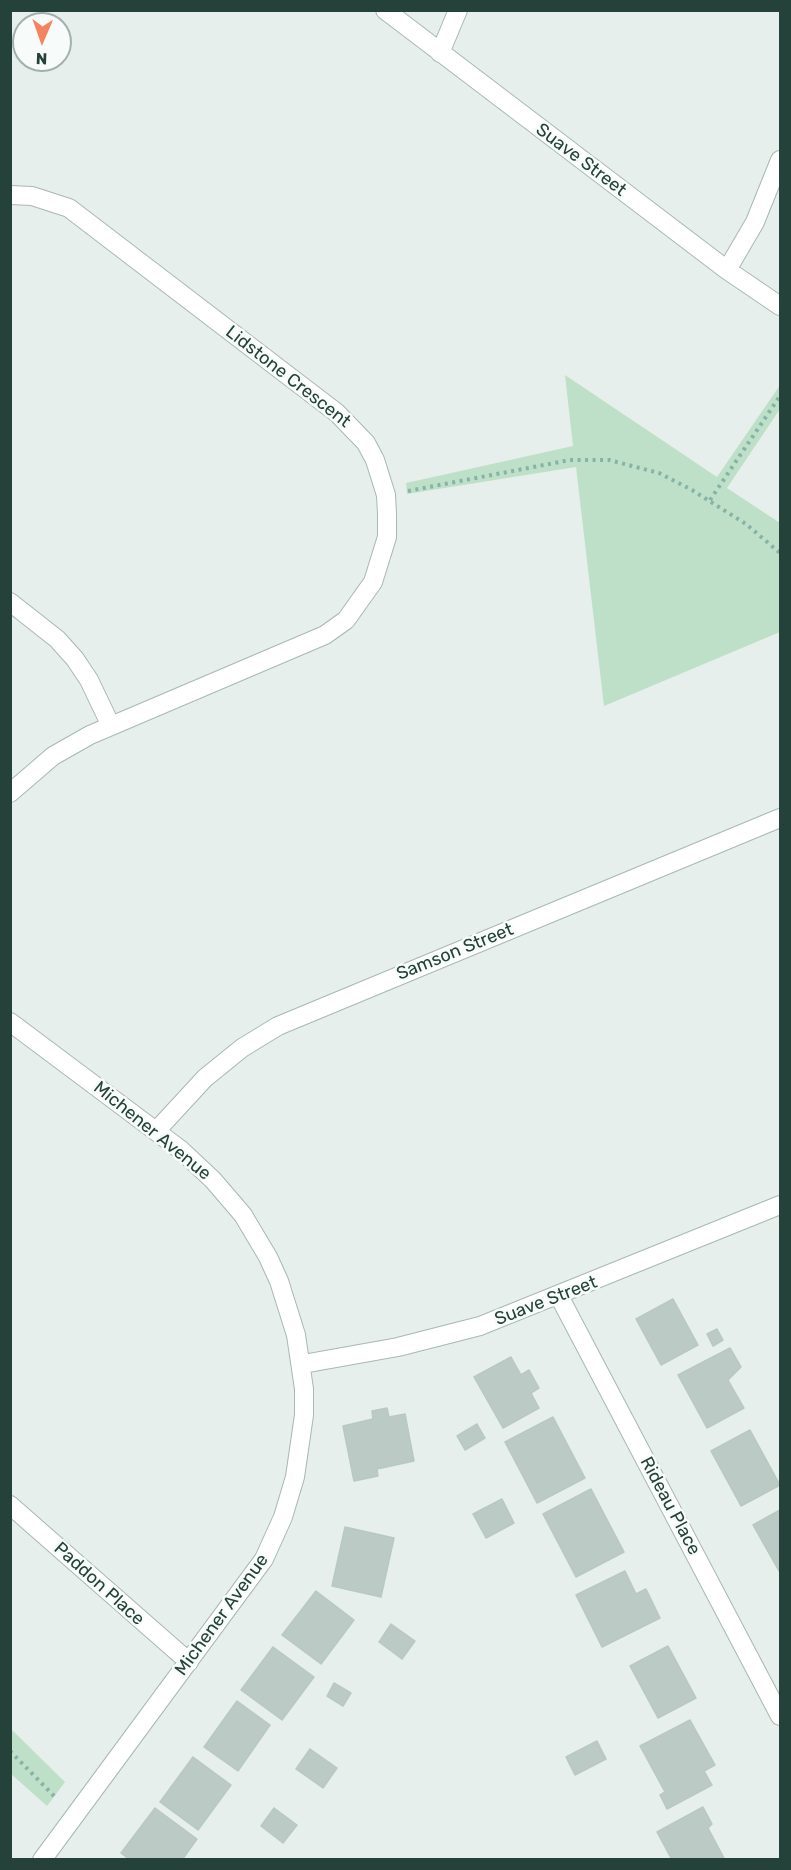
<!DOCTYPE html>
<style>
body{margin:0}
#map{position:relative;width:791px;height:1870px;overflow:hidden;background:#e6efeb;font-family:Rubik,sans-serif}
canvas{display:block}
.frame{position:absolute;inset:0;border:12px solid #24423a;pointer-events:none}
.north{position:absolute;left:12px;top:12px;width:60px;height:60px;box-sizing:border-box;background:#f7fbf9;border:2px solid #a3b1ad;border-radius:50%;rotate:182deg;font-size:16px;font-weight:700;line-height:24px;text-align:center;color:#24423a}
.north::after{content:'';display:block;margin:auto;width:21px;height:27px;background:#f4845f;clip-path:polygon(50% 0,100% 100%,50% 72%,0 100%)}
</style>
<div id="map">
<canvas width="791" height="1870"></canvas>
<div class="frame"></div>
<div class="north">N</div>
</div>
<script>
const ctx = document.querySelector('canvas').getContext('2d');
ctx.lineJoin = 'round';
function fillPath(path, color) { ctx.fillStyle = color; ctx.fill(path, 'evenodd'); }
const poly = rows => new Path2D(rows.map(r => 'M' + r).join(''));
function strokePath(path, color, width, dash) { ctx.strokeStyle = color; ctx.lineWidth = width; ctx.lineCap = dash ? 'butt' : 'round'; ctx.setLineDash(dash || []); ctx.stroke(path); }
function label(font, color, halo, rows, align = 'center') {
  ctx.font = font + ' Rubik,sans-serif'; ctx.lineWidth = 5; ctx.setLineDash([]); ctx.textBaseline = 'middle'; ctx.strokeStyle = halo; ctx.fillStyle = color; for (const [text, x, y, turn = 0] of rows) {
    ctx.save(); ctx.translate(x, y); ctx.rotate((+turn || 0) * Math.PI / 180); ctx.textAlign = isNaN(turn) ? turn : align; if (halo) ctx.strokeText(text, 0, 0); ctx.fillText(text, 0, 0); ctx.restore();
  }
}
fillPath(poly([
 [565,375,717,477,780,385,780,409,727,488,780,523,780,632,604,706,576,467,407,494,406,483,573,446],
 [11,1729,65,1782,47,1806,11,1774]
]), '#bfe0c8');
const building = poly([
 [673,1299,698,1345,661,1365,636,1319,673,1299],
 [717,1329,723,1340,713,1346,707,1334,717,1329],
 [730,1348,741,1367,728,1380,744,1408,707,1428,678,1375,730,1348],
 [511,1357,521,1375,529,1370,539,1388,531,1393,539,1408,503,1428,474,1377,511,1357],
 [387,1408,389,1417,405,1414,414,1461,377,1469,378,1476,354,1481,343,1426,373,1419,372,1411,387,1408],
 [553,1417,585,1478,537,1503,505,1442,553,1417],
 [477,1424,485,1438,465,1450,457,1436,477,1424],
 [750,1430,780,1485,741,1506,711,1451,750,1430],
 [591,1489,624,1552,576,1577,543,1514,591,1489],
 [502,1499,514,1523,486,1538,473,1514,502,1499],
 [780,1510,780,1570,779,1571,753,1525,780,1510],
 [345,1527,394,1538,381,1597,332,1586,345,1527],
 [625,1571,636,1594,646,1589,660,1618,602,1647,576,1595,625,1571],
 [316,1591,354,1620,321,1664,282,1635,316,1591],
 [391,1624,415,1641,402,1659,379,1642,391,1624],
 [668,1646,696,1698,658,1718,630,1666,668,1646],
 [273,1647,314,1677,282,1720,241,1690,273,1647],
 [334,1683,351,1693,343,1706,327,1696,334,1683],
 [237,1701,270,1725,238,1771,204,1747,237,1701],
 [690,1720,715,1765,704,1771,712,1785,667,1809,660,1795,665,1792,640,1746,690,1720],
 [597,1741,606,1759,575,1775,566,1757,597,1741],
 [310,1749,337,1768,323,1788,296,1769,310,1749],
 [193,1757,231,1785,198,1830,160,1802,193,1757],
 [703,1807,712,1824,708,1828,724,1858,672,1860,657,1832,703,1807],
 [155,1808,197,1839,182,1860,130,1860,121,1853,155,1808],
 [274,1808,297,1825,283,1843,261,1826,274,1808]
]);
fillPath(building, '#bbcac4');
strokePath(building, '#b8c9c2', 1.5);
const minor = poly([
 [385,10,727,270,780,306],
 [440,53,458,10],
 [10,195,32,196,69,208,337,413,366,443,375,460,386,495,387,514,387,537,373,582,346,620,325,635,90,735,53,756,10,793],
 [727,270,755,222,780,160],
 [10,602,57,639,75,659,89,680,111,726],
 [10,1022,181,1150,213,1180,243,1215,268,1257,279,1281,296,1335,304,1389,304,1415,295,1477,283,1517,264,1559,42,1860],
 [157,1130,205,1078,242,1048,278,1026,780,818],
 [559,1296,780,1716],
 [303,1364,398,1347,480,1326,780,1205],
 [10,1505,189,1662]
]);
strokePath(minor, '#a8b8b2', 20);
strokePath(poly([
 [408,491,570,460,609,460,659,473,692,490,746,524,780,553],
 [710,500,780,396],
 [10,1751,57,1799]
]), '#86b3a5', 4, [3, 4.5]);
strokePath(minor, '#fff', 18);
label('18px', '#24423a', '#f7fbf9', [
 ["Suave Street",581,160,37],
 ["Lidstone Crescent",288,377,38],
 ["Samson Street",455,952,-22],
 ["Michener Avenue",152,1131,39],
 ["Suave Street",546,1301,-21],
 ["Rideau Place",670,1506,62],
 ["Paddon Place",99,1584,42],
 ["Michener Avenue",222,1615,-54]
]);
</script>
